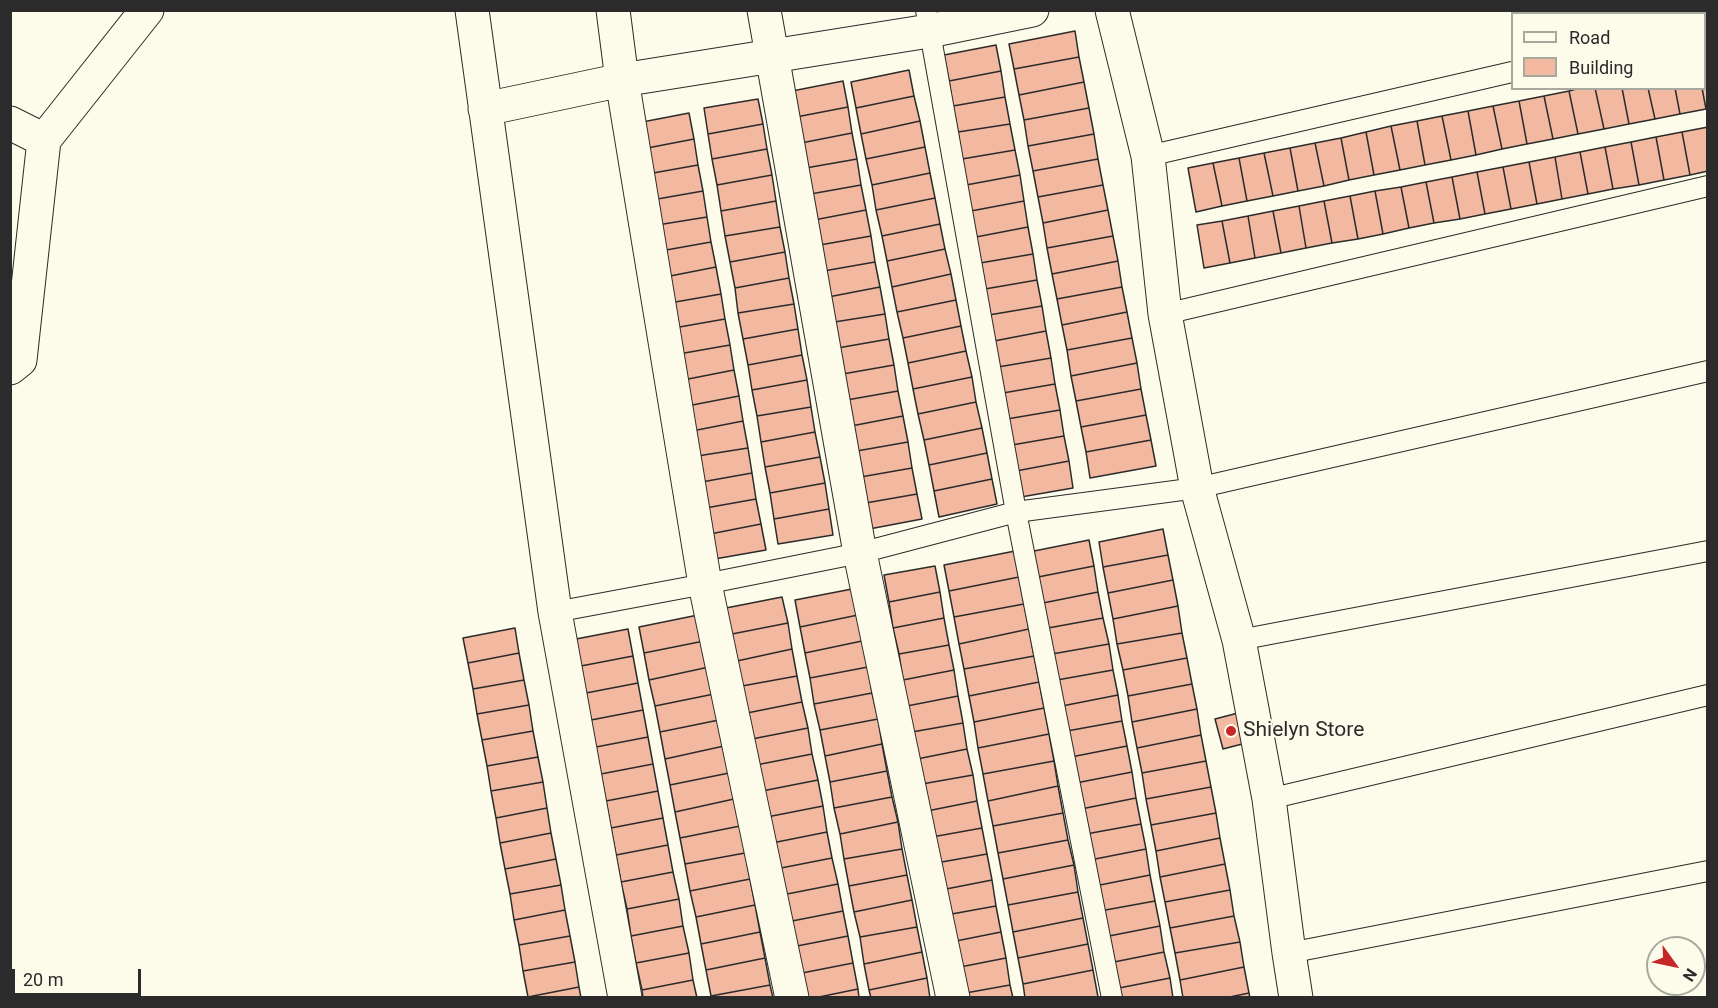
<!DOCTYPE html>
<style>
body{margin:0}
#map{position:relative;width:1718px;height:1008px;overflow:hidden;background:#fdfbea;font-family:Roboto,sans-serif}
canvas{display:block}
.frame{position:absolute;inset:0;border:12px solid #2b2b2b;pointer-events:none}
.legend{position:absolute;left:1511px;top:12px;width:195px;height:78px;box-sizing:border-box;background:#fdfbea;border:2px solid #a9a89e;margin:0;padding:8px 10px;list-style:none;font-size:18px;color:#2b2b2b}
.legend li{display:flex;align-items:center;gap:12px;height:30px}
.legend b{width:30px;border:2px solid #a9a89e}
.north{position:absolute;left:1646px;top:936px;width:60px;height:60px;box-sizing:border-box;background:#fdfbea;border:2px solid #a9a89e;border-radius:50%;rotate:123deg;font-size:16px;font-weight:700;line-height:24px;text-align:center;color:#2b2b2b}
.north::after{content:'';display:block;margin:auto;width:21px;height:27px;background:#c62828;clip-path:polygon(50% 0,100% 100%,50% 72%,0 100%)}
.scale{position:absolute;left:12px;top:969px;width:129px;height:27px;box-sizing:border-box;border:3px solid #2b2b2b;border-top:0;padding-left:8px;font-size:18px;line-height:21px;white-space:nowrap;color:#2b2b2b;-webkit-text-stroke:4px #fdfbea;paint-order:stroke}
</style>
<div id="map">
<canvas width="1718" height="1008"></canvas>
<div class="frame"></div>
<ul class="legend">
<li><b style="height:8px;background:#fdfbea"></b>Road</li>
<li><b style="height:16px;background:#f2b8a0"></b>Building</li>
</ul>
<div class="north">N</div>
<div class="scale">20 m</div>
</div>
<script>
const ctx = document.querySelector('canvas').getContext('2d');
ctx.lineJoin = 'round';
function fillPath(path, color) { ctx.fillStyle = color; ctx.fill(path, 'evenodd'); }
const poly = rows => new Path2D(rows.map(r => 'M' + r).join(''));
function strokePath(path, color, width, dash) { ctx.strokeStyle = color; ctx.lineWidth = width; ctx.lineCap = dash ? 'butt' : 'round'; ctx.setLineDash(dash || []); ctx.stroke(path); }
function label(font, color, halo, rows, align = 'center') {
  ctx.font = font + ' Roboto,sans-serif'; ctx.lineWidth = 4.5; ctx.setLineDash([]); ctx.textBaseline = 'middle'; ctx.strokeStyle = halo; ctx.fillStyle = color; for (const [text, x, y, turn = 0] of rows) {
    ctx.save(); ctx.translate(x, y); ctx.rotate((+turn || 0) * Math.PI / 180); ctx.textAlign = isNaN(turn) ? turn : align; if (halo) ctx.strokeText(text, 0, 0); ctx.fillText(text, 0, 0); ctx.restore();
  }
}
const building = poly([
 [1075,31,1079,57,1014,69,1009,44,1075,31],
 [996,45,1001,71,949,81,944,55,996,45],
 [1079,57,1084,82,1019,95,1014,69,1079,57],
 [1704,63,1708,63,1708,108,1706,109,1702,88,1704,88,1704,63],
 [909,70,914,96,856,108,851,82,909,70],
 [1001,71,1005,97,953,106,949,81,1001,71],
 [843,81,848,107,791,118,787,92,843,81],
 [1084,82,1089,108,1024,120,1019,95,1084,82],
 [1580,88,1595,88,1604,129,1578,134,1569,91,1580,88],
 [1595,88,1622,88,1629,124,1604,129,1595,88],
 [1622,88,1648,88,1655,119,1629,124,1622,88],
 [1648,88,1675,88,1680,114,1655,119,1648,88],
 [1675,88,1702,88,1706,109,1680,114,1675,88],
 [1569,91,1578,134,1553,139,1544,96,1569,91],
 [914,96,920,121,861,134,856,108,914,96],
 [1544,96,1553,139,1527,144,1519,101,1544,96],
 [1005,97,1010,124,958,132,953,106,1005,97],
 [758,99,763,124,708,134,704,108,758,99],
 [1519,101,1527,144,1502,149,1493,106,1519,101],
 [1493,106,1502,149,1476,155,1468,111,1493,106],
 [848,107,852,133,796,144,791,118,848,107],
 [1089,108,1094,134,1028,146,1024,120,1089,108],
 [1468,111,1476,155,1451,160,1442,116,1468,111],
 [689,113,694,139,637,150,632,124,689,113],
 [1442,116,1451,160,1425,165,1417,121,1442,116],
 [920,121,925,147,866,159,861,134,920,121],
 [1417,121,1425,165,1400,170,1391,126,1417,121],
 [763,124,767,149,712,159,708,134,763,124],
 [1010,124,1015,150,962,159,958,132,1010,124],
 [1391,126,1400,170,1374,175,1366,132,1391,126],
 [1708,127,1708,171,1690,175,1682,132,1708,127],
 [1366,132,1374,175,1349,180,1341,138,1366,132],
 [1682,132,1690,175,1664,180,1656,137,1682,132],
 [852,133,857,159,800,169,796,144,852,133],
 [1094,134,1098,159,1033,171,1028,146,1094,134],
 [1656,137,1664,180,1639,185,1631,142,1656,137],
 [1341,138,1349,180,1324,186,1315,143,1341,138],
 [694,139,698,165,642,175,637,150,694,139],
 [1631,142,1639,185,1613,189,1605,147,1631,142],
 [1315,143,1324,186,1298,191,1290,148,1315,143],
 [925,147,930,173,872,185,866,159,925,147],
 [1605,147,1613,189,1588,194,1580,152,1605,147],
 [1290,148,1298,191,1273,196,1264,153,1290,148],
 [767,149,772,175,717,185,712,159,767,149],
 [1015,150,1020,175,966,185,962,159,1015,150],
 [1580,152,1588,194,1562,199,1555,157,1580,152],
 [1264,153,1273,196,1247,201,1239,158,1264,153],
 [1555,157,1562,199,1537,204,1529,162,1555,157],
 [1239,158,1247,201,1222,206,1213,163,1239,158],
 [857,159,861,185,805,195,800,169,857,159],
 [1098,159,1103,185,1038,197,1033,171,1098,159],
 [1529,162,1537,204,1511,209,1503,167,1529,162],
 [1213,163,1222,206,1196,212,1188,168,1213,163],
 [698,165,703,191,646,201,642,175,698,165],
 [1503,167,1511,209,1485,214,1477,172,1503,167],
 [1477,172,1485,214,1460,219,1452,177,1477,172],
 [930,173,935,198,876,210,872,185,930,173],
 [772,175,776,201,721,211,717,185,772,175],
 [1020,175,1024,201,971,211,966,185,1020,175],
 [1452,177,1460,219,1434,223,1426,182,1452,177],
 [1426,182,1434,223,1409,228,1401,187,1426,182],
 [861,185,866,210,809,221,805,195,861,185],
 [1103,185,1108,210,1043,223,1038,197,1103,185],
 [1401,187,1409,228,1383,234,1375,191,1401,187],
 [703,191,707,217,651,226,646,201,703,191],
 [1375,191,1383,234,1358,239,1350,196,1375,191],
 [1350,196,1358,239,1332,243,1324,201,1350,196],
 [935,198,940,224,882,236,876,210,935,198],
 [776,201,780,227,725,236,721,211,776,201],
 [1024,201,1028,227,976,237,971,211,1024,201],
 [1324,201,1332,243,1306,248,1299,206,1324,201],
 [1299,206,1306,248,1281,253,1273,211,1299,206],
 [866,210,871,236,814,246,809,221,866,210],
 [1108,210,1113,236,1047,248,1043,223,1108,210],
 [1273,211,1281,253,1255,258,1248,216,1273,211],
 [1248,216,1255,258,1230,263,1222,221,1248,216],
 [707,217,711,242,655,252,651,226,707,217],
 [1222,221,1230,263,1204,268,1197,225,1222,221],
 [940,224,945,249,887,261,882,236,940,224],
 [780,227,785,252,730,262,725,236,780,227],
 [1028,227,1033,254,980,263,976,237,1028,227],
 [871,236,875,262,818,272,814,246,871,236],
 [1113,236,1118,261,1052,274,1047,248,1113,236],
 [711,242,716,267,660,278,655,252,711,242],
 [945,249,951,274,892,287,887,261,945,249],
 [785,252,789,278,735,288,730,262,785,252],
 [1033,254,1037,280,985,289,980,263,1033,254],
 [1118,261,1122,287,1057,299,1052,274,1118,261],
 [875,262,880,287,823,298,818,272,875,262],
 [716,267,721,294,664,304,660,278,716,267],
 [951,274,956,300,897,312,892,287,951,274],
 [789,278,794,304,738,313,735,288,789,278],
 [1037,280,1042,306,989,315,985,289,1037,280],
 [880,287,885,314,828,323,823,298,880,287],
 [1122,287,1127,312,1062,325,1057,299,1122,287],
 [721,294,725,319,668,329,664,304,721,294],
 [956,300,961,326,903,338,897,312,956,300],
 [794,304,798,329,743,339,738,313,794,304],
 [1042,306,1046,331,994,341,989,315,1042,306],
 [1127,312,1132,338,1067,350,1062,325,1127,312],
 [885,314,889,339,832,349,828,323,885,314],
 [725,319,730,345,673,355,668,329,725,319],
 [961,326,966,351,908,363,903,338,961,326],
 [798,329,802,355,748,365,743,339,798,329],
 [1046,331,1051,358,998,367,994,341,1046,331],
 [1132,338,1137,363,1071,376,1067,350,1132,338],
 [889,339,894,365,837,375,832,349,889,339],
 [730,345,734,370,678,381,673,355,730,345],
 [966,351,972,377,913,389,908,363,966,351],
 [802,355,807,380,752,390,748,365,802,355],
 [1051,358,1055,384,1003,393,998,367,1051,358],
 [1137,363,1141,389,1076,401,1071,376,1137,363],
 [894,365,898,391,841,401,837,375,894,365],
 [734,370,739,396,682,407,678,381,734,370],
 [972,377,976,402,918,414,913,389,972,377],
 [807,380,811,407,757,416,752,390,807,380],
 [1055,384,1060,410,1007,419,1003,393,1055,384],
 [1141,389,1146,415,1081,427,1076,401,1141,389],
 [898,391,903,416,846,427,841,401,898,391],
 [739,396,743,421,687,432,682,407,739,396],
 [976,402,982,428,924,440,918,414,976,402],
 [811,407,815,432,761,442,757,416,811,407],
 [1060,410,1064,436,1012,445,1007,419,1060,410],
 [1146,415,1151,440,1086,452,1081,427,1146,415],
 [903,416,908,442,851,452,846,427,903,416],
 [743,421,748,448,691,457,687,432,743,421],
 [982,428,987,453,929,465,924,440,982,428],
 [815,432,820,457,765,467,761,442,815,432],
 [1064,436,1069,461,1016,471,1012,445,1064,436],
 [1151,440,1156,466,1090,478,1086,452,1151,440],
 [908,442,912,468,855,478,851,452,908,442],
 [748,448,752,473,696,483,691,457,748,448],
 [987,453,992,479,934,491,929,465,987,453],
 [820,457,825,483,770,493,765,467,820,457],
 [1069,461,1073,488,1021,497,1016,471,1069,461],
 [912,468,917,494,860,504,855,478,912,468],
 [752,473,756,499,700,509,696,483,752,473],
 [992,479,997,504,939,517,934,491,992,479],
 [825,483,829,509,774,519,770,493,825,483],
 [917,494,922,519,864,530,860,504,917,494],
 [756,499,761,524,705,535,700,509,756,499],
 [829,509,833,535,778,544,774,519,829,509],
 [761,524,766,550,709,560,705,535,761,524],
 [1163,529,1168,555,1103,567,1099,542,1163,529],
 [1089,540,1094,566,1038,577,1034,551,1089,540],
 [1015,551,1019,577,949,591,944,565,1015,551],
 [1168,555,1173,580,1108,593,1103,567,1168,555],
 [935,566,940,592,889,602,884,575,935,566],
 [1094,566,1098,592,1043,603,1038,577,1094,566],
 [1019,577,1024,604,954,617,949,591,1019,577],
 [1173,580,1178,606,1113,619,1108,593,1173,580],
 [852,589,858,615,800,627,795,600,852,589],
 [940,592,944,618,893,628,889,602,940,592],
 [1098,592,1103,618,1048,628,1043,603,1098,592],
 [782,597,788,623,732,634,726,608,782,597],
 [1024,604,1029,629,959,644,954,617,1024,604],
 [1178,606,1182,633,1117,644,1113,619,1178,606],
 [698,615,704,641,644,653,639,627,698,615],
 [858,615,862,641,805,653,800,627,858,615],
 [944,618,949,645,899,654,893,628,944,618],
 [1103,618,1109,644,1052,654,1048,628,1103,618],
 [788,623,792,649,737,661,732,634,788,623],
 [515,628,519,653,468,663,463,638,515,628],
 [628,629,633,656,581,666,576,639,628,629],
 [1029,629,1034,656,964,669,959,644,1029,629],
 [1182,633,1187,658,1123,670,1117,644,1182,633],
 [704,641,709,667,649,680,644,653,704,641],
 [862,641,868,667,810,678,805,653,862,641],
 [1109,644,1113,670,1057,680,1052,654,1109,644],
 [949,645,954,670,903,680,899,654,949,645],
 [792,649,797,676,742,686,737,661,792,649],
 [519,653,524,680,473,689,468,663,519,653],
 [633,656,638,683,586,693,581,666,633,656],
 [1034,656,1039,682,969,696,964,669,1034,656],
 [1187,658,1192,684,1128,696,1123,670,1187,658],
 [709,667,714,694,655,706,649,680,709,667],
 [868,667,872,693,814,704,810,678,868,667],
 [954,670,958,696,907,706,903,680,954,670],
 [1113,670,1118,695,1062,706,1057,680,1113,670],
 [797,676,802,702,747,713,742,686,797,676],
 [524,680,529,705,477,714,473,689,524,680],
 [1039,682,1044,708,974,722,969,696,1039,682],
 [638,683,643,710,591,720,586,693,638,683],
 [1192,684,1197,709,1132,722,1128,696,1192,684],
 [872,693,878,719,820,730,814,704,872,693],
 [714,694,719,720,660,732,655,706,714,694],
 [1118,695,1122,721,1067,731,1062,706,1118,695],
 [958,696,963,723,912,732,907,706,958,696],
 [802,702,808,728,752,739,747,713,802,702],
 [529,705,533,731,482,740,477,714,529,705],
 [1044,708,1049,734,978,748,974,722,1044,708],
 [1197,709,1201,735,1137,748,1132,722,1197,709],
 [643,710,648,737,596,747,591,720,643,710],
 [1238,713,1246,743,1223,749,1215,719,1238,713],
 [878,719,882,744,825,756,820,730,878,719],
 [719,720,724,746,665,759,660,732,719,720],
 [1122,721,1127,746,1071,757,1067,731,1122,721],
 [963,723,967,749,917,759,912,732,963,723],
 [808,728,812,754,756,765,752,739,808,728],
 [533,731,538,757,487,766,482,740,533,731],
 [1049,734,1054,761,983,774,978,748,1049,734],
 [1201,735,1206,761,1142,773,1137,748,1201,735],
 [648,737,653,764,601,774,596,747,648,737],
 [882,744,887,771,830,782,825,756,882,744],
 [724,746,729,773,670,785,665,759,724,746],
 [1127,746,1132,772,1076,783,1071,757,1127,746],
 [967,749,973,775,922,784,917,759,967,749],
 [812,754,818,780,762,791,756,765,812,754],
 [538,757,543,782,491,791,487,766,538,757],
 [1054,761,1058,786,988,801,983,774,1054,761],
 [1206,761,1211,787,1146,799,1142,773,1206,761],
 [653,764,658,791,606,801,601,774,653,764],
 [887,771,892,797,834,808,830,782,887,771],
 [1132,772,1136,798,1081,809,1076,783,1132,772],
 [729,773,734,799,675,812,670,785,729,773],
 [973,775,977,801,927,811,922,784,973,775],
 [818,780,823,806,767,817,762,791,818,780],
 [543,782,547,808,496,818,491,791,543,782],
 [1058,786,1063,813,993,826,988,801,1058,786],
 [1211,787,1216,813,1151,825,1146,799,1211,787],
 [658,791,663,818,611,828,606,801,658,791],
 [892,797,898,822,840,834,834,808,892,797],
 [1136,798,1141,824,1086,834,1081,809,1136,798],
 [734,799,740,826,680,838,675,812,734,799],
 [977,801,982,828,932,837,927,811,977,801],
 [823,806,827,832,772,843,767,817,823,806],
 [547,808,551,833,500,843,496,818,547,808],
 [1063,813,1068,840,998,853,993,826,1063,813],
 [1216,813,1220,838,1156,851,1151,825,1216,813],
 [663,818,668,845,616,855,611,828,663,818],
 [898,822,902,849,844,859,840,834,898,822],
 [1141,824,1146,849,1090,860,1086,834,1141,824],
 [740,826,745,853,685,864,680,838,740,826],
 [982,828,987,854,936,863,932,837,982,828],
 [827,832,832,858,776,869,772,843,827,832],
 [551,833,556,859,505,869,500,843,551,833],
 [1220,838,1225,864,1160,877,1156,851,1220,838],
 [1068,840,1074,865,1003,879,998,853,1068,840],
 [668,845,673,872,621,882,616,855,668,845],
 [902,849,907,875,849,886,844,859,902,849],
 [1146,849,1150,875,1095,886,1090,860,1146,849],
 [745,853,750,879,690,891,685,864,745,853],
 [987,854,992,880,941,890,936,863,987,854],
 [832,858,838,884,782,895,776,869,832,858],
 [556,859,561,885,510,894,505,869,556,859],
 [1225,864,1230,890,1165,902,1160,877,1225,864],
 [1074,865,1078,892,1008,905,1003,879,1074,865],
 [673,872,679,899,627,909,621,882,673,872],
 [907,875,912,900,854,912,849,886,907,875],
 [1150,875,1155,901,1100,911,1095,886,1150,875],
 [750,879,755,905,696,917,690,891,750,879],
 [992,880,996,906,946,915,941,890,992,880],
 [838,884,843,911,787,922,782,895,838,884],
 [561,885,565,910,514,920,510,894,561,885],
 [1230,890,1234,916,1170,928,1165,902,1230,890],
 [1078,892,1083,918,1013,932,1008,905,1078,892],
 [679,899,683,926,631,936,627,909,679,899],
 [912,900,917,927,860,937,854,912,912,900],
 [1155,901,1160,926,1104,937,1100,911,1155,901],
 [755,905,760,932,701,944,696,917,755,905],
 [996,906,1001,932,951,942,946,915,996,906],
 [565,910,570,936,519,945,514,920,565,910],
 [843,911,848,936,792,947,787,922,843,911],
 [1234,916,1240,942,1175,953,1170,928,1234,916],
 [1083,918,1088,944,1018,958,1013,932,1083,918],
 [683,926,689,953,636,963,631,936,683,926],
 [1160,926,1164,952,1109,963,1104,937,1160,926],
 [917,927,922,952,864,964,860,937,917,927],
 [760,932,765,958,706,970,701,944,760,932],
 [1001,932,1006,958,955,968,951,942,1001,932],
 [570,936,575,962,523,971,519,945,570,936],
 [848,936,853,963,797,974,792,947,848,936],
 [1240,942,1244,967,1180,980,1175,953,1240,942],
 [1088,944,1093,970,1023,984,1018,958,1088,944],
 [922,952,927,978,869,990,864,964,922,952],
 [1164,952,1170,978,1114,989,1109,963,1164,952],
 [689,953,693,980,642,990,636,963,689,953],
 [765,958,770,985,711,996,706,970,765,958],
 [1006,958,1010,985,960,994,955,968,1006,958],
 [575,962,579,987,528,997,523,971,575,962],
 [853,963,858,989,814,998,802,998,797,974,853,963],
 [1244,967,1249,993,1225,998,1183,998,1180,980,1244,967],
 [1093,970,1098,997,1025,998,1023,984,1093,970],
 [927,978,930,998,871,998,869,990,927,978],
 [1170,978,1173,998,1115,998,1114,989,1170,978],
 [693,980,697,998,643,998,642,990,693,980],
 [770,985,773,998,711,998,711,996,770,985],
 [1010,985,1013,998,961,998,960,994,1010,985],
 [579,987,581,998,528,998,528,997,579,987],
 [858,989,859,998,814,998,858,989],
 [1249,993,1250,998,1225,998,1249,993]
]);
fillPath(building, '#f2b8a0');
strokePath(building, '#2b2b2b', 1.5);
const lane = poly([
 [926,10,1016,512,1112,998],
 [1704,29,1708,28],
 [1148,156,1512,72],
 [1165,314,1708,186],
 [555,612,705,584,860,553,1016,512,1197,488,1708,371],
 [1239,640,1708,551],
 [1269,799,1708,695],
 [1289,953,1708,871]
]);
const street = poly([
 [472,10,555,612,625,998],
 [613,10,622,80,705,584,792,998],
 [764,10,860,553,953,998],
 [1112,10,1148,156,1165,314,1197,488,1239,640,1269,799,1289,953,1296,998],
 [485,109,622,80,929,31,1032,10],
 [10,123,44,140],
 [10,368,20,360,44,140,147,10]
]);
strokePath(lane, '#2b2b2b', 22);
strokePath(street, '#2b2b2b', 35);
strokePath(lane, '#fdfbea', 20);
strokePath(street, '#fdfbea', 33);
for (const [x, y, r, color] of [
 [1231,731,6,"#c62828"]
]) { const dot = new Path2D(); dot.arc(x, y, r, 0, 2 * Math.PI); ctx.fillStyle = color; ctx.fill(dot); strokePath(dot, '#fdfbea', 2); }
label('21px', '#2b2b2b', '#fdfbea', [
 ["Shielyn Store",1243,731]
], 'left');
</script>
